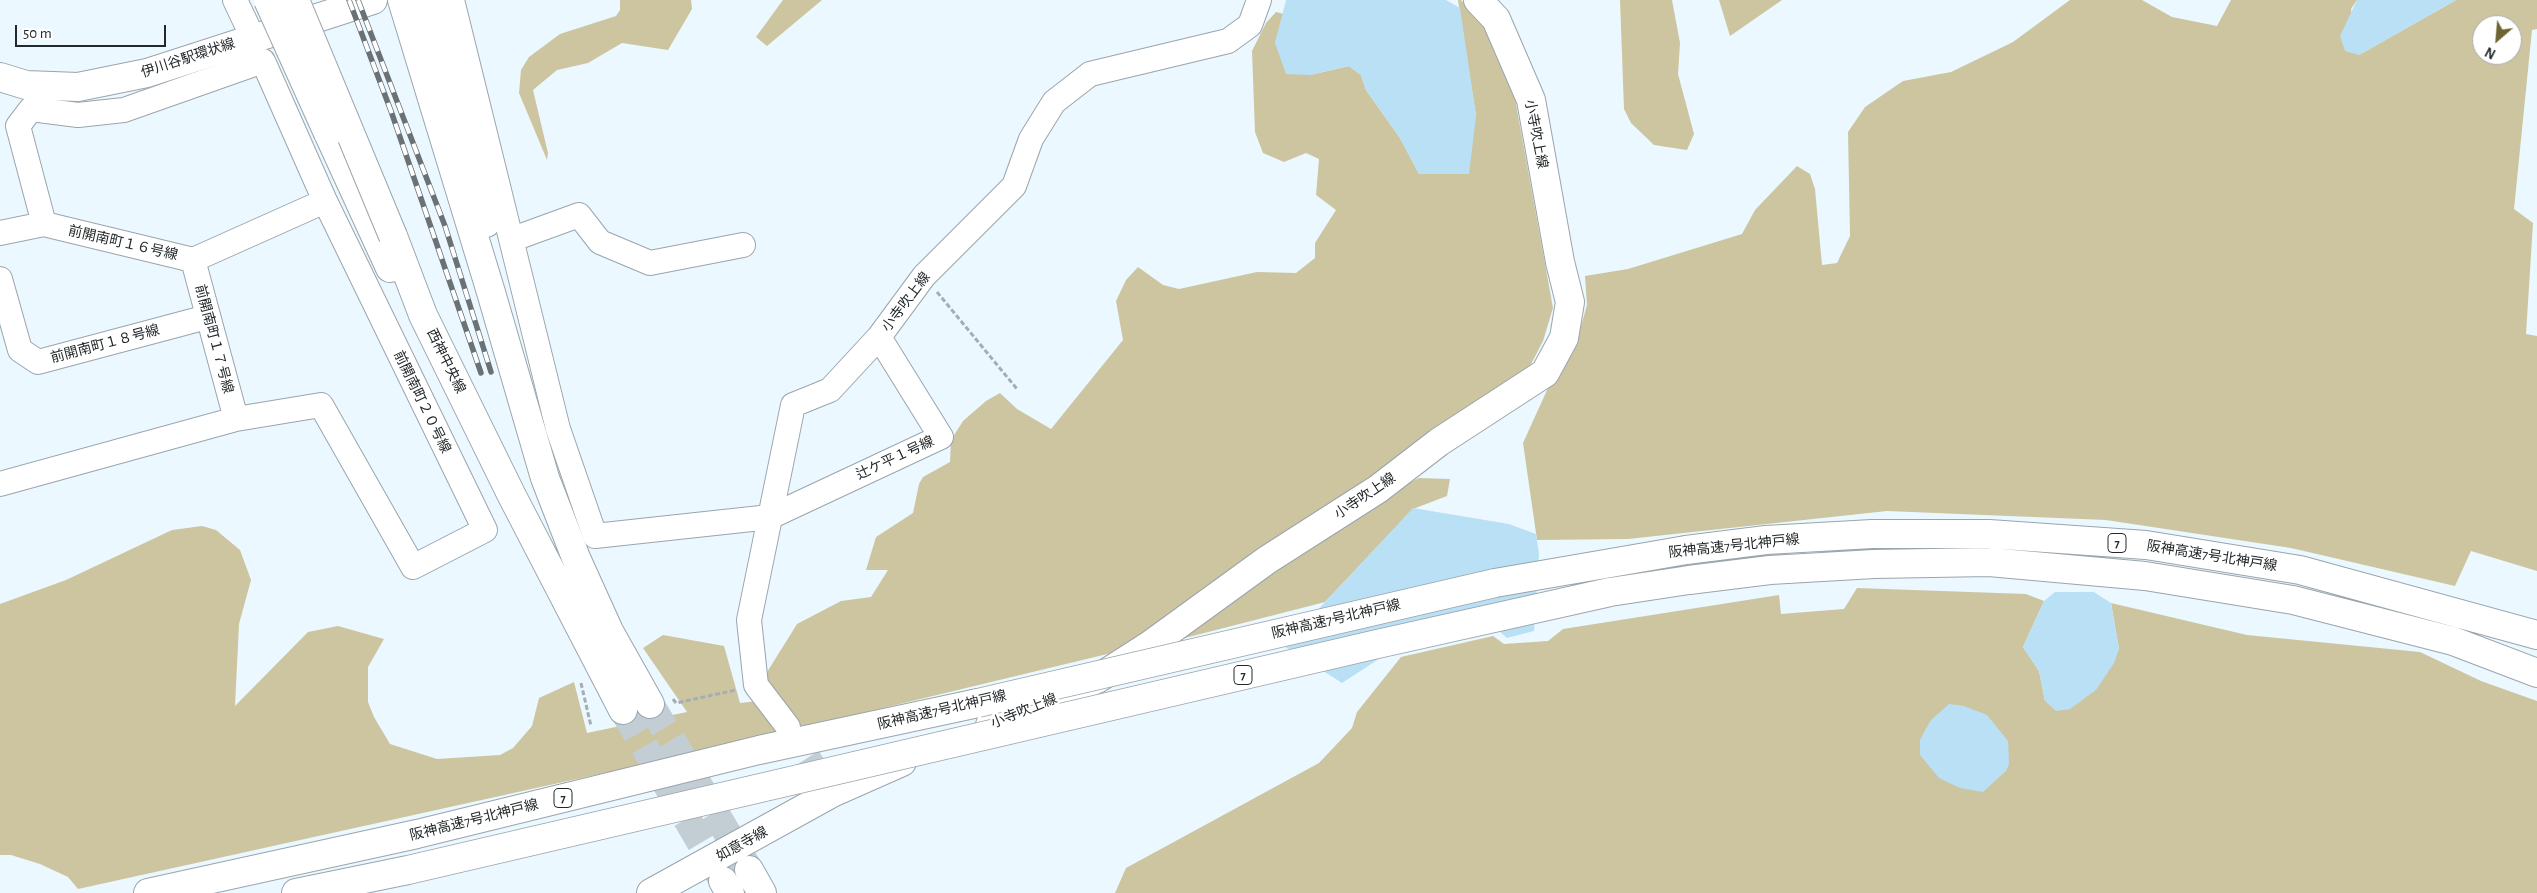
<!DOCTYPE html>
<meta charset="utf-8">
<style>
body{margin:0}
#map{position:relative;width:2537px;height:893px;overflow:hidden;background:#ebf8ff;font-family:"Alegreya Sans",sans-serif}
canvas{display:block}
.north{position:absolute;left:2472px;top:15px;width:50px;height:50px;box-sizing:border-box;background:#fff;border:1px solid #a7a9aa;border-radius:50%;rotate:207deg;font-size:14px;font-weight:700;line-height:20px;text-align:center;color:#23282a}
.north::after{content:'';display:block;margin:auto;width:18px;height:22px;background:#6d6431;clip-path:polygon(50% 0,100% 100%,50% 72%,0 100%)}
.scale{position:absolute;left:15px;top:25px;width:151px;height:22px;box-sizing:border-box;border:2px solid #23282a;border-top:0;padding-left:6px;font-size:15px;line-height:18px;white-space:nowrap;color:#23282a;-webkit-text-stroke:4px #fff;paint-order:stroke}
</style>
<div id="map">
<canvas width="2537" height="893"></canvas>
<div class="north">N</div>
<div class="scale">50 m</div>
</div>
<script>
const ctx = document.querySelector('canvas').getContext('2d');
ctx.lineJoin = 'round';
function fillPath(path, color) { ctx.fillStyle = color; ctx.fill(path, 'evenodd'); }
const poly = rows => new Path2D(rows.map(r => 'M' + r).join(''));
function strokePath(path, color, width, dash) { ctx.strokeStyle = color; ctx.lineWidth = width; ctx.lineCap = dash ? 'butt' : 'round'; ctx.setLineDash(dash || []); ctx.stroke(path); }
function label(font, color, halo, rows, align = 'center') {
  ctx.font = font + ' "Alegreya Sans","Noto Sans JP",sans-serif'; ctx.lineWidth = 5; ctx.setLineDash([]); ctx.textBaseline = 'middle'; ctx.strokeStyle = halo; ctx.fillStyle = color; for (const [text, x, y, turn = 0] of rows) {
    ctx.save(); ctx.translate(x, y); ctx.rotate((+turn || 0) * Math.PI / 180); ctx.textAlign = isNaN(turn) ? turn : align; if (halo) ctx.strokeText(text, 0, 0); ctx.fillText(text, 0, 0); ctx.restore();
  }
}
fillPath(poly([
 [620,0,691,0,692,9,668,50,622,43,588,63,557,70,533,90,548,153,547,160,519,93,521,70,529,57,560,34,616,16,620,10],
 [783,0,822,0,767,46,756,37],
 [1458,0,1461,0,1490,32,1514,93,1553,308,1543,341,1527,372,1128,649,713,749,78,889,68,877,40,864,11,855,0,855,0,604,66,580,172,530,202,526,216,530,240,550,251,580,239,624,235,706,308,632,338,626,384,639,368,667,368,702,374,717,390,744,437,759,500,755,513,748,532,726,539,698,574,682,587,733,687,712,643,648,663,635,724,646,740,703,759,701,764,677,797,624,841,601,871,597,888,570,866,570,876,537,913,513,919,484,923,477,950,462,951,440,963,421,986,401,1000,393,1017,409,1051,429,1123,340,1116,301,1126,280,1138,267,1163,285,1179,289,1257,272,1296,273,1315,258,1315,243,1336,210,1316,195,1319,159,1306,153,1284,162,1263,153,1255,132,1252,51,1266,23,1276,12,1284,14,1275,43,1310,75,1349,66,1361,75,1366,90,1400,138,1419,174,1476,116],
 [1620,0,1672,0,1680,43,1678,74,1694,134,1687,150,1654,145,1631,123,1624,109],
 [1719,0,1782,0,1730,36],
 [2070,0,2142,0,2172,17,2217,26,2231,0,2357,0,2351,9,2359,55,2456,0,2537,0,2537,29,2532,30,2514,209,2533,223,2526,334,2537,336,2537,571,2471,551,2455,586,2291,548,2106,520,1887,511,1628,539,1537,540,1523,443,1548,388,1574,351,1587,305,1585,276,1628,269,1742,234,1755,210,1797,166,1810,174,1815,189,1822,265,1837,263,1850,236,1848,132,1865,107,1903,81,1951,72,2013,42],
 [2482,25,2512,25,2512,55,2482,55],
 [1419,478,1450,479,1447,496,1413,509,1325,602,1177,640,1362,507],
 [1857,588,2026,594,2044,601,2023,647,2039,671,2045,701,2119,649,2111,603,2247,635,2420,652,2481,681,2537,701,2537,893,1115,893,1126,868,1319,763,1352,728,1357,712,1401,657,1493,636,1504,644,1548,641,1563,629,1779,595,1781,614,1844,609]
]), '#ccc5a0');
fillPath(poly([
 [1286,0,1446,0,1460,8,1476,116,1469,174,1419,174,1400,138,1366,90,1361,75,1349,66,1310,75,1286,74,1275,43],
 [2357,0,2456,0,2359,55,2345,51,2340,36],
 [1413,508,1509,524,1536,534,1539,554,1534,631,1507,638,1486,620,1405,642,1342,683,1284,646],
 [2055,592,2094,592,2111,603,2119,649,2114,663,2096,690,2070,709,2056,711,2045,701,2039,671,2023,647,2044,601],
 [1949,704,1964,706,1987,715,2008,741,2009,764,2006,771,1983,792,1960,788,1939,778,1920,755,1920,740,1923,734,1931,720]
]), '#bae0f6');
strokePath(poly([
 [789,727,829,789]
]), '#c3ced4', 24, [24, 12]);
strokePath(poly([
 [650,704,747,866],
 [623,710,722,879]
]), '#c3ced4', 28, [28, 14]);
const street = poly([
 [235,0,253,38],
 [452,0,558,429,595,536,770,517,941,437,879,337],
 [0,233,44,224,193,260,325,201],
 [513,239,579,215,600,242,650,263,743,245],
 [193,260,236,419],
 [0,279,20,350,38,362,207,317],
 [0,484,236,419,321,405,413,567,485,530,325,201,263,61,124,110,78,115,31,109,18,126,44,224],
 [788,727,756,685,749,620,793,405,830,390,879,337,924,276,1014,186,1031,139,1054,102,1090,74,1228,41,1250,25,1259,0]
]);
const secondary = poly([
 [402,0,490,289,545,478,576,558,609,631,650,704],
 [427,0,470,148,486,223],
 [0,77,26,85,78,87,147,73,373,0],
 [328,133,390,268],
 [393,236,423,315,511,494,623,710],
 [990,725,1039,707,1097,679,1150,645,1267,560,1378,489,1439,442,1545,373,1564,338,1570,302,1560,262,1531,100,1496,19,1478,0],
 [749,870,762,893],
 [723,881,730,893],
 [651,893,832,793,902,762]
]);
const highway = poly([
 [1686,550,1766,540,1872,534,1989,534,2146,545,2300,570,2537,635],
 [1689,580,1770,570,1874,564,1989,562,2145,576,2293,600,2453,641,2537,673],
 [148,893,417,834,759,750,978,703],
 [296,893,408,870,799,779]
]);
strokePath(street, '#9aa5ac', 26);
strokePath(secondary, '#9aa5ac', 30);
strokePath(highway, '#9aa5ac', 30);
strokePath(poly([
 [937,292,1017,389],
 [581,683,591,726],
 [673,699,676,703,736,690]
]), '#a4aeb4', 3, [5, 2.5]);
strokePath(street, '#fff', 24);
strokePath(secondary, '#fff', 28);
strokePath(highway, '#fff', 28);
const rail = poly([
 [349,0,391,111,481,373],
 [358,0,445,226,491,372]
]);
strokePath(rail, '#6a7276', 5.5);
strokePath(rail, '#fff', 4, [11]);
const secondaryBridge = poly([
 [268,0,328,133],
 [295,0,393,236]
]);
const highwayBridge = poly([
 [978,703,1495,583,1686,550],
 [799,779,1373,645,1610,592,1689,580]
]);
strokePath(secondaryBridge, '#9aa5ac', 30, []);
strokePath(highwayBridge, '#9aa5ac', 30, []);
strokePath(secondaryBridge, '#fff', 28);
strokePath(highwayBridge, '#fff', 28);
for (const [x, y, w] of [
 [2117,543,18],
 [1243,675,18],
 [563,798,18]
]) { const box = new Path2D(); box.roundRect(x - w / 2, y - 9.5, w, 19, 4); ctx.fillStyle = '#fff'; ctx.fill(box); strokePath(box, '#23282a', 1); }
label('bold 12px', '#23282a', null, [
 ["7",2117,543],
 ["7",1243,675],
 ["7",563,798]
]);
label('14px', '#23282a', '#fff', [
 ["伊川谷駅環状線",188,58,-18],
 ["小寺吹上線",1536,134,79],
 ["前開南町１６号線",123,243,13],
 ["小寺吹上線",906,302,-53],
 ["前開南町１７号線",214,339,75],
 ["前開南町１８号線",105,344,-15],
 ["西神中央線",446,361,64],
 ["前開南町２０号線",422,402,64],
 ["辻ケ平１号線",895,458,-25],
 ["小寺吹上線",1365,496,-34],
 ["阪神高速7号北神戸線",1734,546,-6],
 ["阪神高速7号北神戸線",2212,556,9],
 ["阪神高速7号北神戸線",1336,619,-13],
 ["阪神高速7号北神戸線",942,710,-13],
 ["小寺吹上線",1024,711,-22],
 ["阪神高速7号北神戸線",474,820,-14],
 ["如意寺線",742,844,-29]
]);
</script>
